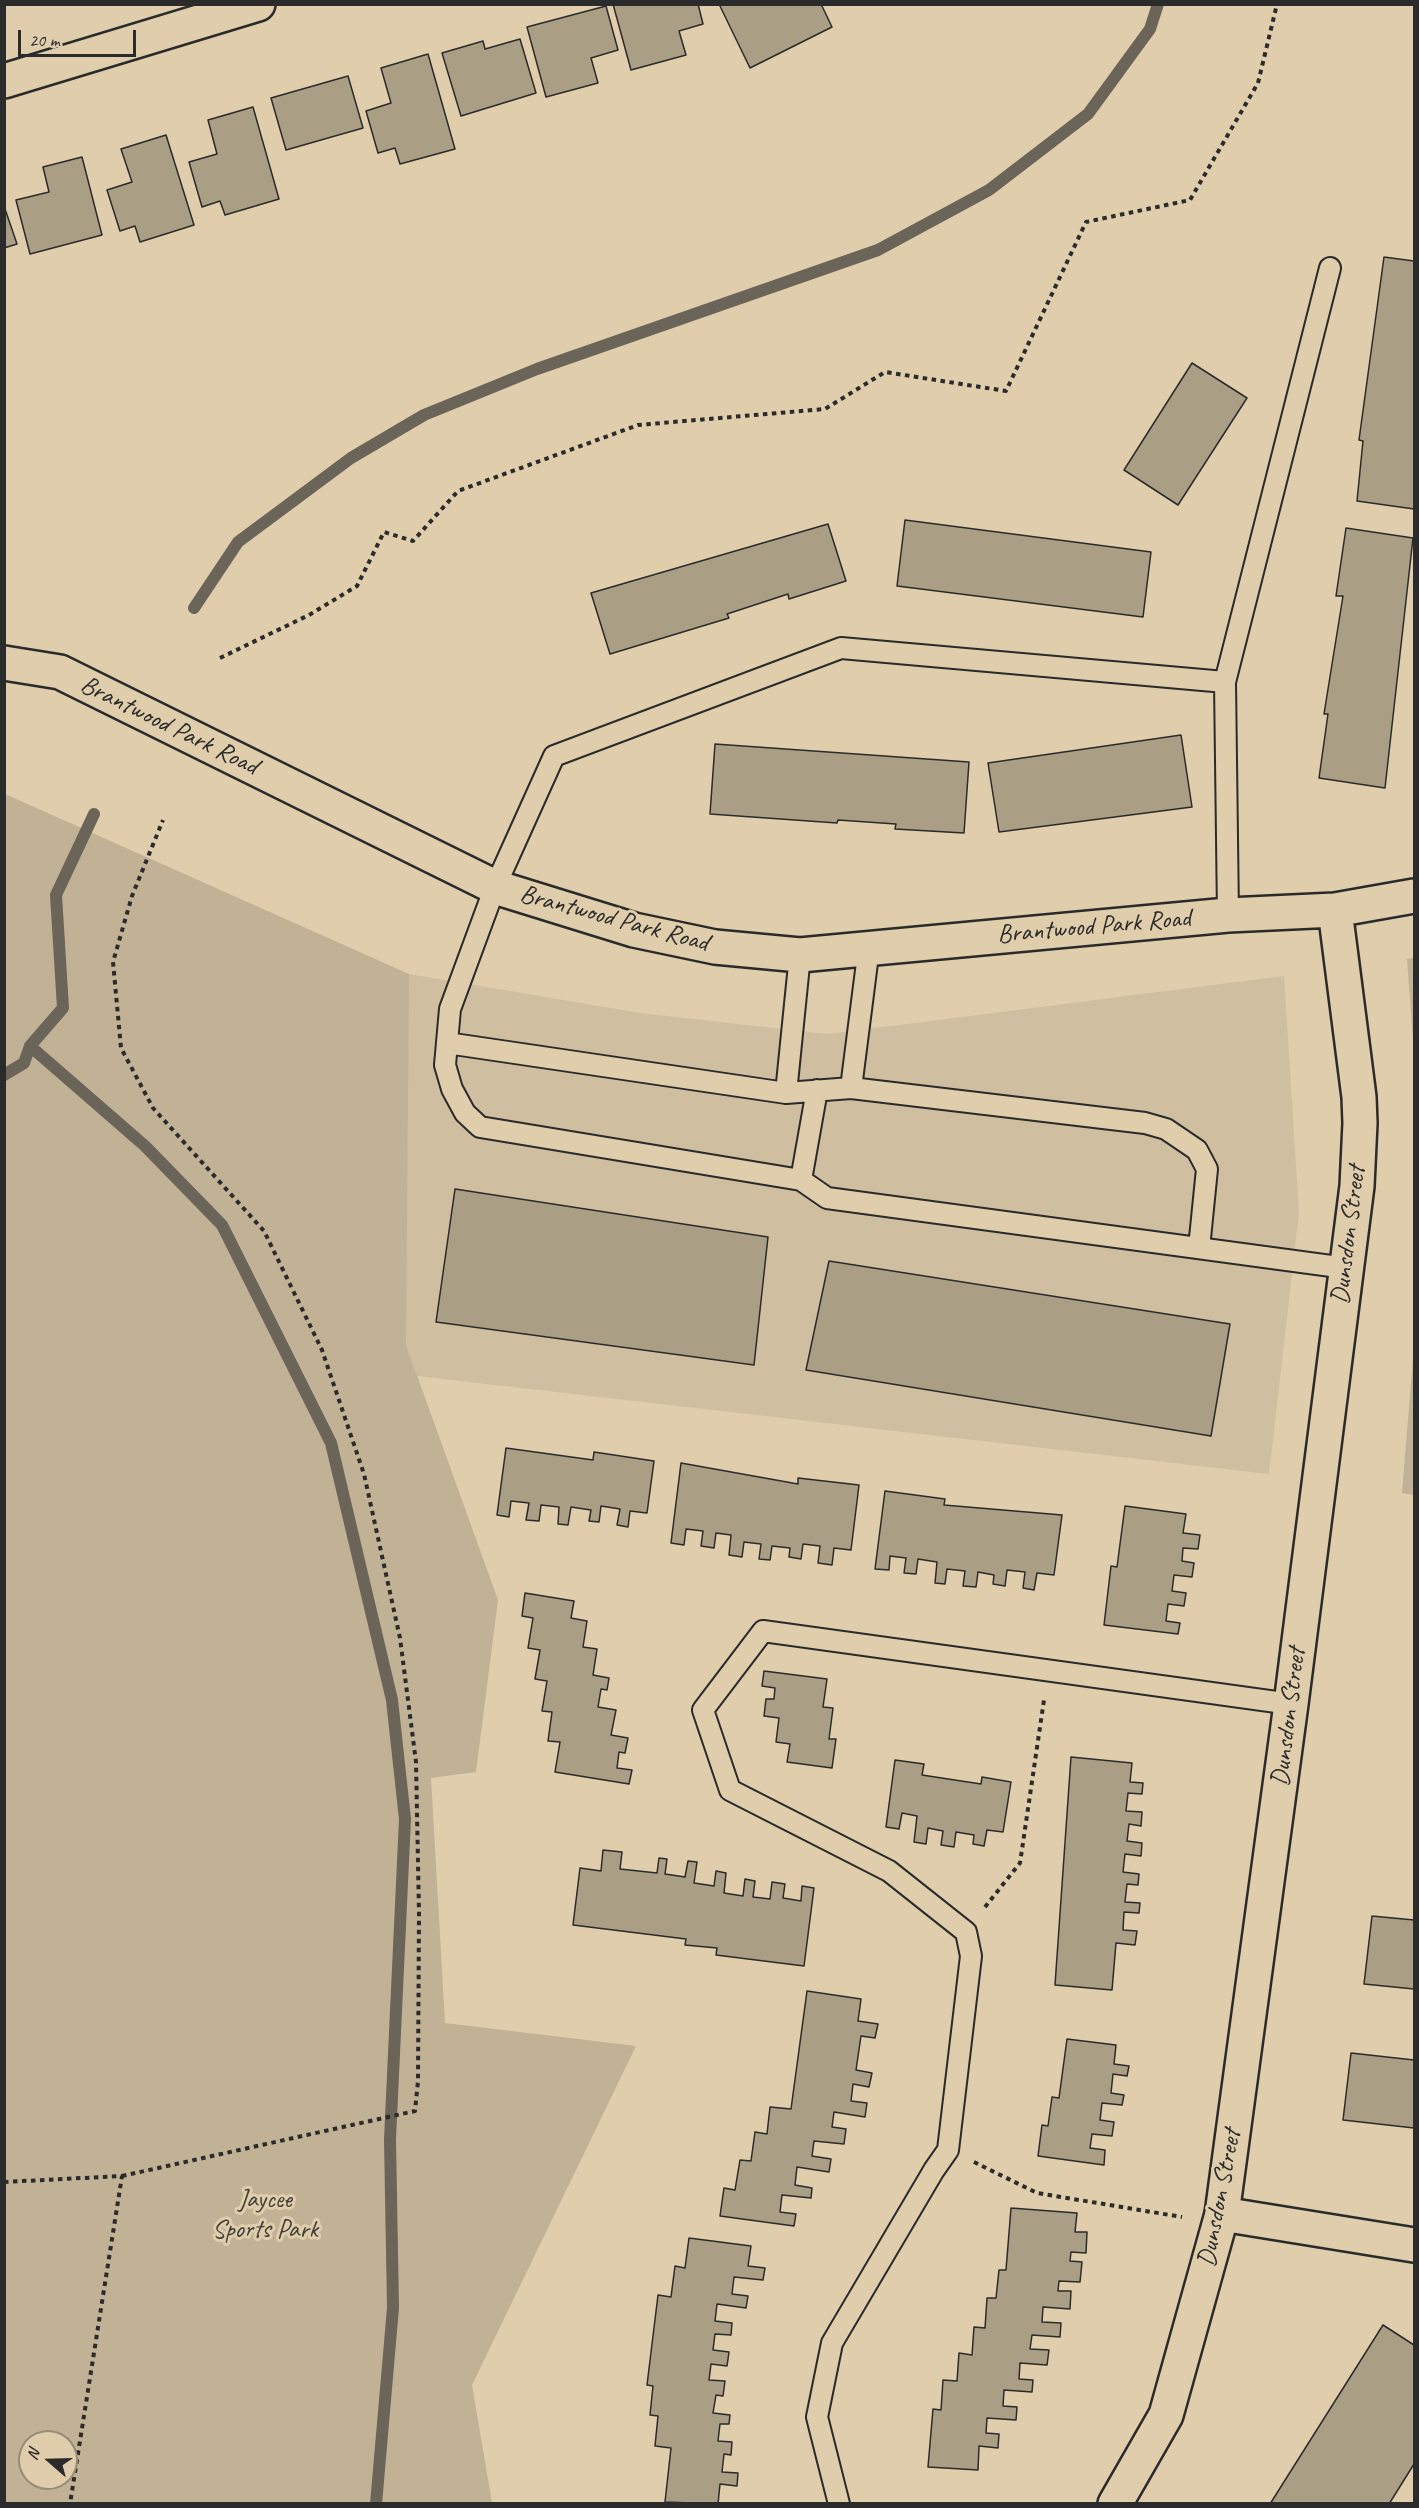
<!DOCTYPE html>
<style>
body{margin:0}
#map{position:relative;width:1419px;height:2508px;overflow:hidden;background:#dfcdab;font-family:Caveat,sans-serif}
canvas{display:block}
.frame{position:absolute;inset:0;border:6px solid #2b2b2b;pointer-events:none}
.north{position:absolute;left:18px;top:2430px;width:60px;height:60px;box-sizing:border-box;background:#dfcdab;border:2px solid #978c78;border-radius:50%;rotate:290deg;font-size:16px;font-weight:700;line-height:24px;text-align:center;color:#2b2b2b}
.north::after{content:'';display:block;margin:auto;width:21px;height:27px;background:#2b2b2b;clip-path:polygon(50% 0,100% 100%,50% 72%,0 100%)}
.scale{position:absolute;left:18px;top:30px;width:118px;height:27px;box-sizing:border-box;border:3px solid #2b2b2b;border-top:0;padding-left:8px;font-size:18px;line-height:21px;white-space:nowrap;color:#2b2b2b;-webkit-text-stroke:4px #dfcdab;paint-order:stroke}
</style>
<div id="map">
<canvas width="1419" height="2508"></canvas>
<div class="frame"></div>
<div class="north">N</div>
<div class="scale">20 m</div>
</div>
<script>
const ctx = document.querySelector('canvas').getContext('2d');
ctx.lineJoin = 'round';
function fillPath(path, color) { ctx.fillStyle = color; ctx.fill(path, 'evenodd'); }
const poly = rows => new Path2D(rows.map(r => 'M' + r).join(''));
function strokePath(path, color, width, dash) { ctx.strokeStyle = color; ctx.lineWidth = width; ctx.lineCap = dash ? 'butt' : 'round'; ctx.setLineDash(dash || []); ctx.stroke(path); }
function label(font, color, halo, rows, align = 'center') {
  ctx.font = font + ' Caveat,sans-serif'; ctx.lineWidth = 6; ctx.setLineDash([]); ctx.textBaseline = 'middle'; ctx.strokeStyle = halo; ctx.fillStyle = color; for (const [text, x, y, turn = 0] of rows) {
    ctx.save(); ctx.translate(x, y); ctx.rotate((+turn || 0) * Math.PI / 180); ctx.textAlign = isNaN(turn) ? turn : align; if (halo) ctx.strokeText(text, 0, 0); ctx.fillText(text, 0, 0); ctx.restore();
  }
}
fillPath(poly([
 [409,974,640,1013,828,1034,1284,976,1299,1213,1269,1474,417,1376,406,1345,405,1085]
]), '#cfbfa0');
fillPath(poly([
 [5,794,409,974,406,1345,498,1600,476,1772,431,1778,445,2023,636,2046,472,2385,492,2503,5,2503],
 [30,2442,66,2442,66,2478,30,2478],
 [1414,958,1414,1053,1407,959],
 [1414,1346,1414,1495,1402,1493]
]), '#c1b296');
strokePath(poly([
 [194,608,238,542,351,458,424,415,537,369,878,250,989,190,1088,114,1150,29,1158,4],
 [30,1046,145,1146,222,1225,331,1443,392,1700,405,1819,390,2139,393,2308,376,2504],
 [4,1075,24,1063,30,1046,63,1008,56,895,94,814]
]), '#6b6459', 12);
const building = poly([
 [613,4,698,4,703,24,679,31,686,55,631,70,613,4],
 [719,4,821,4,832,27,750,68,719,4],
 [606,6,618,50,591,58,598,83,546,97,527,27,606,6],
 [520,39,536,93,461,116,442,53,483,41,485,49,520,39],
 [428,54,455,149,400,164,395,148,378,153,366,111,391,103,381,68,428,54],
 [348,76,363,128,286,150,271,98,348,76],
 [253,107,279,199,225,215,220,201,202,207,189,162,217,154,208,120,253,107],
 [166,135,194,225,140,242,135,226,120,231,107,190,132,182,121,149,166,135],
 [82,157,102,235,30,254,16,200,49,192,43,167,82,157],
 [4,206,17,244,4,248,4,206],
 [1384,257,1414,261,1414,509,1357,501,1363,441,1359,440,1384,257],
 [1192,363,1247,398,1178,505,1124,470,1192,363],
 [905,520,1151,552,1143,617,897,586,905,520],
 [828,524,846,581,789,599,788,594,727,614,729,618,610,654,591,593,828,524],
 [1346,528,1413,538,1385,788,1319,778,1328,714,1324,714,1343,596,1336,596,1346,528],
 [1181,735,1192,807,999,832,988,763,1181,735],
 [715,744,969,762,964,833,895,829,896,824,838,820,837,823,710,814,715,744],
 [455,1189,768,1237,754,1365,436,1322,455,1189],
 [829,1261,1230,1324,1211,1436,806,1370,829,1261],
 [506,1448,593,1460,594,1452,654,1461,647,1513,630,1511,628,1527,617,1525,620,1509,601,1506,599,1522,589,1521,591,1510,571,1507,568,1525,558,1524,559,1507,541,1505,539,1521,526,1520,529,1503,511,1501,509,1517,497,1515,506,1448],
 [681,1463,798,1484,798,1478,859,1485,851,1550,834,1548,832,1565,818,1563,820,1546,803,1544,801,1559,789,1557,790,1548,772,1546,770,1560,759,1559,761,1544,744,1542,742,1557,729,1555,731,1535,716,1533,714,1548,701,1546,703,1531,686,1529,684,1545,671,1543,681,1463],
 [885,1491,945,1499,944,1505,1062,1515,1054,1575,1037,1573,1034,1590,1023,1588,1025,1572,1007,1570,1005,1586,993,1584,994,1575,978,1572,976,1587,963,1586,965,1571,947,1569,945,1584,935,1583,937,1562,918,1559,916,1574,904,1573,906,1558,890,1556,889,1570,875,1569,885,1491],
 [1125,1506,1186,1514,1183,1533,1200,1535,1198,1549,1183,1548,1182,1561,1194,1563,1192,1577,1174,1575,1172,1591,1186,1593,1184,1606,1168,1604,1166,1621,1180,1623,1178,1634,1104,1625,1111,1566,1117,1567,1125,1506],
 [525,1593,574,1601,571,1618,587,1621,583,1647,597,1649,593,1675,609,1678,607,1690,601,1689,598,1707,616,1710,611,1735,628,1738,625,1753,619,1752,617,1768,632,1770,629,1784,555,1772,560,1742,548,1741,552,1712,542,1711,547,1681,535,1679,540,1650,528,1648,533,1618,522,1616,525,1593],
 [764,1671,827,1679,823,1707,833,1708,829,1739,836,1739,832,1768,787,1762,790,1744,776,1742,779,1718,764,1716,766,1699,774,1699,775,1688,762,1686,764,1671],
 [1071,1757,1132,1763,1130,1782,1143,1783,1142,1794,1128,1793,1126,1811,1142,1812,1141,1826,1129,1824,1127,1841,1142,1843,1141,1856,1125,1854,1123,1872,1139,1874,1138,1885,1127,1884,1125,1902,1140,1903,1139,1913,1124,1912,1123,1930,1137,1931,1135,1945,1116,1943,1112,1990,1055,1985,1071,1757],
 [895,1760,924,1764,922,1775,981,1784,982,1777,1011,1782,1003,1832,987,1830,984,1846,973,1844,974,1835,956,1832,954,1847,941,1845,943,1831,928,1828,926,1844,914,1842,917,1816,902,1813,899,1829,886,1827,895,1760],
 [603,1850,622,1852,620,1869,657,1873,659,1858,667,1859,665,1874,685,1877,688,1861,697,1862,694,1883,714,1886,716,1871,726,1873,724,1893,743,1896,745,1879,755,1881,753,1897,770,1899,772,1882,785,1884,783,1898,801,1901,802,1886,814,1888,804,1966,716,1955,717,1948,685,1945,686,1939,573,1925,580,1868,601,1871,603,1850],
 [1372,1916,1414,1920,1414,1989,1364,1984,1372,1916],
 [807,1991,861,1999,858,2021,878,2024,875,2038,861,2036,856,2070,872,2073,869,2087,853,2084,851,2101,867,2103,865,2117,834,2112,832,2127,846,2129,844,2144,814,2141,812,2156,831,2159,829,2172,797,2167,795,2185,812,2188,811,2198,782,2195,780,2212,796,2214,794,2226,720,2216,724,2188,735,2190,740,2160,751,2161,755,2132,767,2134,770,2107,791,2109,807,1991],
 [1067,2039,1116,2045,1114,2064,1129,2066,1127,2076,1113,2074,1111,2093,1124,2095,1122,2105,1102,2103,1100,2120,1114,2122,1112,2136,1092,2134,1090,2148,1105,2150,1104,2165,1038,2156,1042,2125,1048,2126,1052,2097,1059,2098,1067,2039],
 [1351,2053,1414,2060,1414,2128,1343,2120,1351,2053],
 [1011,2208,1077,2213,1075,2232,1087,2232,1086,2253,1071,2252,1070,2261,1082,2262,1080,2282,1059,2281,1058,2291,1071,2291,1070,2309,1043,2307,1042,2322,1061,2323,1060,2337,1032,2335,1030,2349,1049,2350,1047,2365,1020,2363,1019,2379,1033,2380,1032,2392,1004,2390,1003,2406,1017,2407,1016,2420,987,2418,986,2433,999,2434,998,2448,979,2446,978,2470,928,2467,933,2409,941,2410,943,2380,957,2381,959,2353,972,2355,974,2327,985,2328,987,2298,996,2298,999,2270,1006,2270,1011,2208],
 [689,2238,751,2246,748,2266,765,2268,763,2280,734,2277,732,2294,748,2296,746,2308,717,2304,715,2321,732,2323,731,2335,715,2334,713,2350,729,2352,727,2366,711,2364,709,2380,725,2381,723,2396,716,2395,713,2413,730,2415,729,2424,720,2424,718,2441,732,2442,731,2455,724,2454,722,2472,738,2473,737,2486,720,2484,718,2504,665,2502,671,2448,655,2446,658,2416,650,2415,653,2386,647,2385,658,2295,671,2297,675,2266,685,2268,689,2238],
 [1383,2325,1414,2345,1414,2464,1389,2504,1270,2504,1383,2325]
]);
fillPath(building, '#aa9e85');
strokePath(building, '#2b2b2b', 1.5);
const lane = poly([
 [1225,682,841,648,554,756,495,887,450,1009,445,1065,452,1089,465,1113,480,1127,801,1180,827,1198,1346,1268],
 [1228,915,1225,682,1330,268],
 [447,1043,786,1093,851,1088,1145,1123,1166,1129,1197,1150,1207,1169,1199,1248],
 [851,1088,869,947],
 [786,1093,800,955],
 [801,1180,817,1090],
 [839,2504,817,2417,832,2343,934,2170,948,2150,971,1956,966,1932,889,1871,730,1790,703,1710,763,1631,1291,1704]
]);
const street = poly([
 [4,81,258,4],
 [1222,2214,1414,2245]
]);
const secondary = poly([
 [4,663,60,672,495,887,634,930,715,947,800,955,1228,915,1335,910,1414,896],
 [1115,2504,1166,2415,1222,2214,1291,1704,1357,1186,1360,1123,1359,1097,1335,910]
]);
strokePath(lane, '#2b2b2b', 24);
strokePath(street, '#2b2b2b', 38);
strokePath(secondary, '#2b2b2b', 38);
strokePath(poly([
 [220,658,309,615,357,586,384,532,413,541,458,491,638,425,825,409,885,372,1006,391,1086,222,1190,200,1258,83,1277,4],
 [985,1907,1020,1863,1044,1700],
 [974,2162,1037,2193,1182,2217],
 [122,2176,415,2111,418,2081,419,1913,416,1762,400,1638,364,1474,322,1350,264,1231,153,1108,121,1048,113,962,132,896,163,820],
 [4,2182,122,2176,70,2504]
]), '#2b2b2b', 4, [4.5, 4.5]);
strokePath(lane, '#dfcdab', 20);
strokePath(street, '#dfcdab', 33);
strokePath(secondary, '#dfcdab', 33);
label('26px', '#2b2b2b', '#dfcdab', [
 ["Brantwood Park Road",169,726,26],
 ["Brantwood Park Road",614,919,15],
 ["Brantwood Park Road",1094,927,-5],
 ["Dunsdon Street",1349,1235,-83],
 ["Dunsdon Street",1289,1717,-83],
 ["Dunsdon Street",1220,2198,-79]
]);
label('26px', '#423f3b', '#dfcdab', [
 ["Jaycee",265,2200],
 ["Sports Park",265,2230]
]);
</script>
